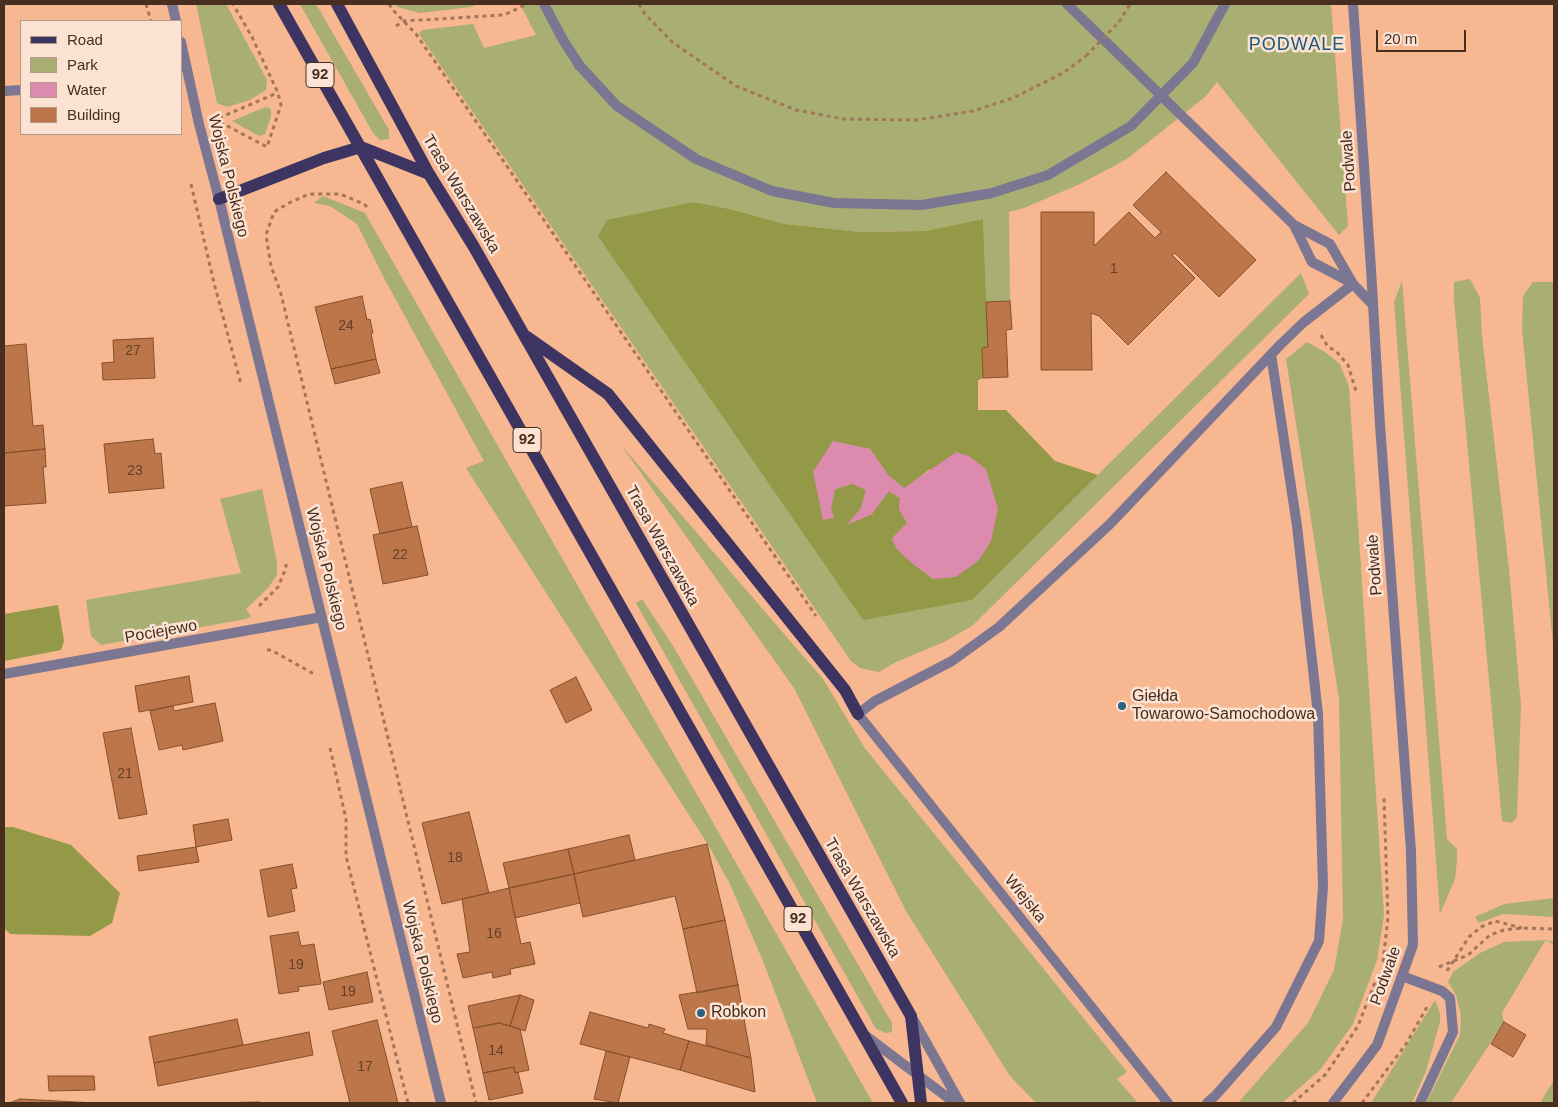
<!DOCTYPE html>
<meta charset="utf-8">
<style>
body{margin:0}
#map{position:relative;width:1558px;height:1107px;overflow:hidden;background:#f6b791;font-family:Arial,sans-serif}
canvas{display:block}
.frame{position:absolute;inset:0;border:5px solid #472e1f;pointer-events:none}
.legend{position:absolute;left:20px;top:20px;width:162px;height:115px;box-sizing:border-box;background:#fce2d2;border:1px solid #b49a8a;margin:0;padding:6px 9px;list-style:none;font-size:15px;color:#472e1f}
.legend li{display:flex;align-items:center;gap:10px;height:25px}
.legend b{width:25px;border:1px solid #b49a8a}
.scale{position:absolute;left:1376px;top:30px;width:90px;height:22px;box-sizing:border-box;border:2px solid #472e1f;border-top:0;padding-left:6px;font-size:15px;line-height:18px;white-space:nowrap;color:#472e1f;-webkit-text-stroke:4px #fce2d2;paint-order:stroke}
</style>
<div id="map">
<canvas width="1558" height="1107"></canvas>
<div class="frame"></div>
<ul class="legend">
<li><b style="height:6px;background:#3e3461"></b>Road</li>
<li><b style="height:14px;background:#a9ae73"></b>Park</li>
<li><b style="height:14px;background:#dc8bae"></b>Water</li>
<li><b style="height:14px;background:#bc7649"></b>Building</li>
</ul>
<div class="scale">20 m</div>
</div>
<script>
const ctx = document.querySelector('canvas').getContext('2d');
ctx.lineJoin = 'round';
function fillPath(path, color) { ctx.fillStyle = color; ctx.fill(path, 'evenodd'); }
const poly = rows => new Path2D(rows.map(r => 'M' + r).join(''));
function strokePath(path, color, width, dash) { ctx.strokeStyle = color; ctx.lineWidth = width; ctx.lineCap = dash ? 'butt' : 'round'; ctx.setLineDash(dash || []); ctx.stroke(path); }
function label(font, color, halo, rows, align = 'center') {
  ctx.font = font + ' Arial,sans-serif'; ctx.lineWidth = 5; ctx.setLineDash([]); ctx.textBaseline = 'middle'; ctx.strokeStyle = halo; ctx.fillStyle = color; for (const [text, x, y, turn = 0] of rows) {
    ctx.save(); ctx.translate(x, y); ctx.rotate((+turn || 0) * Math.PI / 180); ctx.textAlign = isNaN(turn) ? turn : align; if (halo) ctx.strokeText(text, 0, 0); ctx.fillText(text, 0, 0); ctx.restore();
  }
}
fillPath(poly([
 [196,4,226,4,267,80,266,90,250,100,227,107,217,103],
 [300,4,316,4,389,130,389,139,380,140,373,133],
 [395,4,478,4,471,7,420,13,397,7],
 [520,4,1310,4,1331,5,1348,226,1339,235,1217,82,1205,97,1127,159,1080,184,1024,208,1009,212,1010,301,986,302,983,219,925,231,860,232,785,224,730,209,694,202,972,600,1301,273,1309,294,972,626,944,642,896,662,879,672,860,668,851,661,419,34,422,30,473,24,484,48,536,35],
 [268,107,271,110,271,117,265,134,259,136,232,121,263,108],
 [323,196,365,213,873,1103,817,1103,765,966,729,882,707,843,466,468,484,461,384,278,357,224,330,206,314,203],
 [1470,279,1480,298,1482,336,1509,569,1521,706,1517,817,1511,823,1502,821,1454,301,1454,282],
 [1402,281,1447,839,1457,849,1457,860,1455,879,1440,914,1394,302],
 [1533,282,1554,282,1554,654,1522,329,1523,296],
 [1307,342,1325,352,1340,364,1349,387,1384,915,1377,960,1353,1024,1320,1070,1282,1103,1238,1103,1308,1023,1334,970,1343,919,1339,699,1286,359],
 [621,445,823,679,864,747,1127,1072,1117,1079,1138,1103,1036,1103,1010,1076,906,911,794,688],
 [262,489,277,562,277,575,268,588,246,609,251,616,246,619,101,645,91,636,86,600,241,573,220,499],
 [642,599,673,646,892,1023,892,1032,886,1033,876,1029,636,603],
 [1554,898,1554,917,1503,914,1479,923,1475,917,1504,904],
 [1547,940,1554,942,1554,945,1546,940,1540,949,1502,1013,1504,1022,1451,1103,1426,1103,1460,1035,1461,1015,1456,995,1448,982,1453,972,1480,953,1504,942],
 [1435,1000,1440,1013,1440,1022,1426,1071,1412,1103,1371,1103],
 [1554,1080,1554,1103,1540,1103]
]), '#a9ae73');
fillPath(poly([
 [694,202,730,209,785,224,860,232,925,231,983,219,988,347,982,348,983,378,978,380,978,410,1006,410,1055,461,1098,475,972,600,863,620,598,236,607,220],
 [833,441,870,449,888,475,904,489,930,469,933,579,913,564,897,548,892,539,907,523,899,509,900,498,888,491,872,514,848,524,861,508,866,490,852,483,835,490,831,508],
 [58,605,64,641,61,650,4,661,4,614],
 [4,827,13,827,71,845,120,893,112,923,90,936,10,934,4,928]
]), '#939946');
fillPath(poly([
 [833,441,870,449,888,475,904,488,956,452,969,456,986,469,998,509,991,541,979,560,956,577,933,579,913,564,896,548,892,538,907,523,899,509,900,498,889,491,872,514,847,525,861,508,866,490,852,484,835,489,831,508,834,518,823,520,813,472]
]), '#dc8bae');
const building = poly([
 [1166,172,1256,260,1219,297,1175,253,1172,255,1195,278,1128,345,1099,316,1091,313,1092,370,1041,370,1041,212,1094,212,1094,246,1129,212,1155,238,1161,232,1133,205,1166,172],
 [362,296,367,320,370,319,373,333,371,333,376,359,331,369,315,307,362,296],
 [1010,301,1012,329,1006,330,1008,377,983,378,982,348,988,347,986,302,1010,301],
 [153,338,155,378,103,380,102,363,114,362,113,340,153,338],
 [26,344,33,426,43,425,45,449,4,453,4,346,26,344],
 [376,359,380,373,335,384,331,369,376,359],
 [153,439,155,454,161,453,164,488,109,493,104,444,153,439],
 [45,449,46,467,43,467,46,503,4,506,4,453,45,449],
 [402,482,412,527,380,534,370,489,402,482],
 [417,526,428,575,383,584,373,535,417,526],
 [189,676,193,702,139,712,135,686,189,676],
 [576,677,592,710,566,723,550,690,576,677],
 [215,703,223,741,183,750,182,745,159,750,150,711,173,706,174,711,215,703],
 [131,728,147,814,119,819,103,733,131,728],
 [469,812,489,893,442,904,422,823,469,812],
 [228,819,232,840,196,847,193,825,228,819],
 [629,835,635,860,574,874,568,849,629,835],
 [707,844,725,920,683,929,675,896,583,917,574,874,707,844],
 [196,847,199,862,139,871,137,856,196,847],
 [568,849,574,874,509,888,503,863,568,849],
 [292,864,297,888,291,889,295,911,268,917,260,870,292,864],
 [574,874,580,903,515,918,509,888,574,874],
 [509,888,521,944,530,942,535,964,510,969,511,974,493,978,492,972,463,978,457,954,470,952,462,899,509,888],
 [725,920,738,985,697,993,683,929,725,920],
 [298,932,301,946,314,944,321,984,298,987,299,991,279,994,270,936,298,932],
 [367,972,373,1002,329,1010,323,982,367,972],
 [738,985,751,1058,706,1045,707,1029,688,1029,679,995,738,985],
 [520,995,510,1026,499,1023,473,1028,468,1006,520,995],
 [520,995,534,1000,525,1031,510,1026,520,995],
 [590,1012,648,1028,649,1024,665,1029,663,1033,689,1041,680,1070,580,1044,590,1012],
 [237,1019,243,1045,154,1063,149,1037,237,1019],
 [377,1020,398,1103,350,1103,332,1031,377,1020],
 [1504,1022,1526,1035,1513,1057,1491,1044,1504,1022],
 [499,1023,520,1029,529,1070,515,1073,514,1067,483,1073,473,1028,499,1023],
 [309,1032,313,1055,158,1086,154,1063,309,1032],
 [689,1041,751,1058,755,1092,680,1070,689,1041],
 [606,1051,630,1057,618,1103,594,1099,606,1051],
 [514,1067,515,1073,518,1072,523,1093,489,1100,483,1073,514,1067],
 [48,1076,94,1076,95,1090,49,1091,48,1076],
 [20,1099,95,1103,9,1103,20,1099],
 [259,1102,259,1103,207,1103,259,1102]
]);
fillPath(building, '#bc7649');
strokePath(building, '#854f2b', 1);
strokePath(poly([
 [146,4,151,21],
 [389,4,392,9,416,34,816,616],
 [639,4,644,13,672,42,736,86,796,110,843,119,916,120,973,111,1013,98,1063,73,1086,56],
 [1119,22,1130,4],
 [396,26,404,21,504,15,525,5],
 [219,118,277,93],
 [220,122,267,147,281,105,278,93,252,37,233,4],
 [191,184,214,283,241,384],
 [367,207,364,204,340,194,309,194,289,203,274,212,266,235,271,266,281,294,476,1103],
 [1321,335,1328,347,1336,351,1348,365,1356,391],
 [259,606,278,587,286,568,286,564],
 [267,650,271,650,314,674],
 [330,748,346,819,346,856,408,1103],
 [1383,962,1388,918,1384,798],
 [1439,967,1468,955,1490,935,1504,930,1522,928,1554,929],
 [1447,971,1469,937,1481,927,1495,921,1522,928],
 [1293,1103,1326,1074,1358,1026,1377,977],
 [1362,1103,1406,1044,1427,1007]
]), '#a3765b', 3, [4, 4]);
strokePath(poly([
 [172,4,176,21],
 [1067,4,1294,225,1330,244,1353,284,1373,305],
 [181,42,199,124,219,199],
 [4,91,21,90],
 [1294,225,1312,262,1352,283],
 [858,714,875,701,952,661,999,627,1110,524,1280,345,1304,322,1353,284],
 [1402,976,1442,991,1450,998,1453,1032,1420,1103],
 [913,1019,960,1103],
 [866,1036,955,1103],
 [1207,1103,1215,1096,1276,1027,1319,941,1323,887,1318,714,1297,526,1271,354]
]), '#7b7691', 10);
strokePath(poly([
 [544,4,563,40,580,66],
 [578,64,617,106,696,159,772,191,834,203,922,205,992,193,1048,175,1131,126,1193,63,1225,4],
 [219,199,441,1103],
 [4,674,322,617],
 [858,714,1168,1103],
 [1333,1103,1377,1045,1413,945,1411,851,1380,425,1371,269,1353,4]
]), '#7b7691', 10);
strokePath(poly([
 [279,4,902,1103],
 [337,4,429,174,474,247,911,1016,921,1103],
 [219,199,324,158,361,147,429,174],
 [527,337,608,394,845,690,858,714]
]), '#3e3461', 12);
strokePath(poly([
 [1086,56,1119,22]
]), '#a3765b', 3, [4, 4]);
for (const [x, y, r, color] of [
 [1122,706,5,"#2b627d"],
 [701,1013,5,"#2b627d"]
]) { const dot = new Path2D(); dot.arc(x, y, r, 0, 2 * Math.PI); ctx.fillStyle = color; ctx.fill(dot); strokePath(dot, '#fce2d2', 2); }
label('14px', '#64402a', null, [
 ["1",1114,269],
 ["24",346,326],
 ["27",133,351],
 ["23",135,471],
 ["22",400,555],
 ["21",125,774],
 ["18",455,858],
 ["16",494,934],
 ["19",296,965],
 ["19",348,992],
 ["14",496,1051],
 ["17",365,1067]
]);
for (const [x, y, w] of [
 [320,75,28],
 [527,440,28],
 [798,919,28]
]) { const box = new Path2D(); box.roundRect(x - w / 2, y - 12.5, w, 25, 4); ctx.fillStyle = '#fce2d2'; ctx.fill(box); strokePath(box, '#472e1f', 1); }
label('bold 15px', '#472e1f', null, [
 ["92",320,75],
 ["92",527,440],
 ["92",798,919]
]);
label('16px', '#472e1f', '#fce2d2', [
 ["Podwale",1349,161,-94],
 ["Wojska Polskiego",228,176,76],
 ["Trasa Warszawska",461,194,59],
 ["Trasa Warszawska",662,546,61],
 ["Podwale",1375,565,-94],
 ["Wojska Polskiego",326,569,76],
 ["Pociejewo",161,632,-10],
 ["Trasa Warszawska",862,898,60],
 ["Wiejska",1025,899,51],
 ["Wojska Polskiego",422,962,76],
 ["Podwale",1386,976,-70]
]);
label('16px', '#472e1f', '#fce2d2', [
 ["Giełda",1132,697],
 ["Towarowo-Samochodowa",1132,715],
 ["Robkon",711,1013]
], 'left');
ctx.letterSpacing = '1px';
label('18px', '#1a5b79', '#fce2d2', [
 ["PODWALE",1297,45]
]);
ctx.letterSpacing = '0px';
</script>
